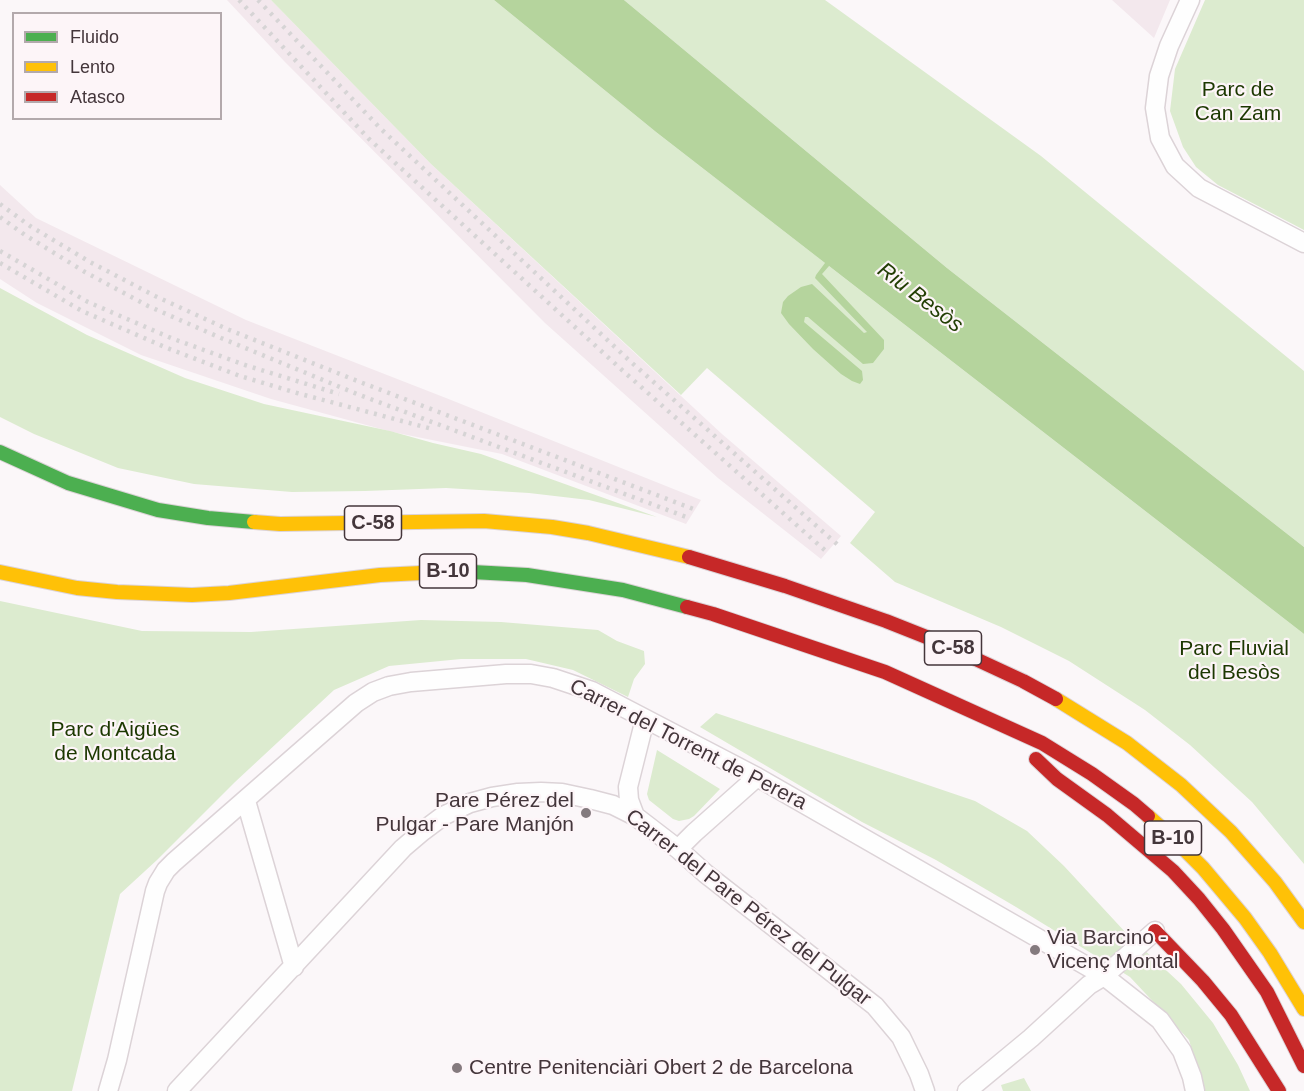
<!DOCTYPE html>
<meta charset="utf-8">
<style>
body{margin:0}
#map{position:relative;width:1304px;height:1091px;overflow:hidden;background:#fbf7f9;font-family:Helvetica,sans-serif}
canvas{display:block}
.legend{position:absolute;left:12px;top:12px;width:210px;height:108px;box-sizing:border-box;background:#fdf5f8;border:2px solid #b3a9ac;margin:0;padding:8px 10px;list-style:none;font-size:18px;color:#44363b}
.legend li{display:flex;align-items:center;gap:12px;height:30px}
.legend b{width:30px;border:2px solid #b3a9ac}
</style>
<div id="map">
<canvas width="1304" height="1091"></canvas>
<ul class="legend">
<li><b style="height:8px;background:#4caf50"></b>Fluido</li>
<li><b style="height:8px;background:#ffc107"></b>Lento</li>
<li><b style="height:8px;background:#c62828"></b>Atasco</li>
</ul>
</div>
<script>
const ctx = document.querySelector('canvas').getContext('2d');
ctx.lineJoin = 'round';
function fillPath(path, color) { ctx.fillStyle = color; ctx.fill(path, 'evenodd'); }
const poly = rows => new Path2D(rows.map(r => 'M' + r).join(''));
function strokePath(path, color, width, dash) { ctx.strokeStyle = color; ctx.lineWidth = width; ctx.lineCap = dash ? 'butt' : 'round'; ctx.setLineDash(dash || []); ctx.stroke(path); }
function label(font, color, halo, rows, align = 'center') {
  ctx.font = font + ' Helvetica,sans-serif'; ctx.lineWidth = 4.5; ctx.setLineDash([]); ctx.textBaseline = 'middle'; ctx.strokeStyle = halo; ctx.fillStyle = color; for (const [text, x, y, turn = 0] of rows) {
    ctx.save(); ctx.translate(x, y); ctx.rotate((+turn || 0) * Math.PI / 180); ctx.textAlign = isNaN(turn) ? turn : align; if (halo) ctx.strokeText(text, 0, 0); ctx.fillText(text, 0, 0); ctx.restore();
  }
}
fillPath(poly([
 [227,0,271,0,431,164,722,434,841,536,821,559,718,478,545,323,284,61],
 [1112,0,1170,0,1154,38],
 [0,185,36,218,246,320,446,398,701,500,686,524,502,454,392,432,271,399,141,355,37,303,0,279]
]), '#f3e8ed');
fillPath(poly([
 [271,0,494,0,656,132,1304,634,1304,864,1252,802,1190,745,1145,710,1069,661,1001,627,895,582,850,543,875,512,707,368,681,395,431,164],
 [624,0,825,0,1041,156,1304,371,1304,547,947,268],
 [1205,0,1304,0,1304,230,1218,185,1196,167,1183,147,1170,111,1175,69],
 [0,288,87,335,185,378,264,404,390,431,433,443,481,454,657,517,589,500,529,493,446,488,365,491,292,492,194,484,118,468,34,434,0,417],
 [0,601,142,631,251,632,421,620,501,622,598,630,617,641,644,651,645,664,634,679,628,697,573,670,526,659,461,659,389,666,334,690,235,782,157,860,120,894,72,1091,0,1091],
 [716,713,975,801,1027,831,1064,866,1127,934,1181,984,1213,1023,1238,1065,1250,1091,1204,1091,1189,1040,1130,977,1016,907,936,860,862,822,700,727],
 [657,750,720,789,694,816,689,819,679,821,673,819,649,800,647,794],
 [1024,1078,1031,1091,1003,1091,1001,1085]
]), '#dcebcf');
fillPath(poly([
 [494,0,624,0,947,268,1304,547,1304,634,829,266,822,274,884,340,884,349,873,363,863,364,808,317,805,317,804,322,862,371,863,380,860,384,852,381,841,374,813,349,789,324,781,313,783,302,788,296,801,287,812,284,864,333,867,332,815,278,816,275,825,263,656,132]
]), '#b5d49d');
const street = poly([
 [1190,0,1169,46,1159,76,1155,108,1160,138,1175,166,1199,188,1304,243],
 [246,801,294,967],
 [635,816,629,800,628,787,645,719],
 [678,849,694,833,757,777],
 [108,1091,117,1060,155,891,158,883,166,870,174,862,356,703,373,692,389,686,411,682,506,674,531,674,553,678,592,691,757,777,1104,976,1160,1020,1182,1051,1192,1077,1195,1091],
 [177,1091,403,848,423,831,443,816,470,803,492,797,518,793,541,792,562,793,590,799,613,805,635,816,678,849,706,874,875,1006,901,1037,919,1074,925,1091],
 [967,1091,1031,1038,1089,985,1104,976,1155,931]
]);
const fast = poly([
 [0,452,68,483,158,510,208,518,254,522],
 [421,573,454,571,527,575,623,590,687,607]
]);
const slow = poly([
 [254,522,280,524,484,521,552,527,588,533,689,557],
 [0,572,77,588,117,592,192,595,229,593,380,575,421,573],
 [1056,699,1127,743,1181,785,1231,832,1275,882,1304,922],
 [1148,816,1175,840,1203,868,1245,918,1270,953,1304,1009]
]);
const jam = poly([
 [689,557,785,586,886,621,939,642,1023,681,1056,699],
 [687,607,713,614,885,672,1042,743,1092,774,1134,804,1148,816],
 [1036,759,1057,779,1107,815,1173,871,1199,899,1223,929,1267,992,1304,1066],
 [1155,931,1203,981,1231,1015,1279,1091]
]);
strokePath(street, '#dcd3d7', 21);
strokePath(fast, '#dcd3d7', 16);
strokePath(slow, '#dcd3d7', 16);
strokePath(jam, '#dcd3d7', 16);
strokePath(street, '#fefefe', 18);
strokePath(fast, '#4caf50', 14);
strokePath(slow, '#ffc107', 14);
strokePath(jam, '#c62828', 14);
strokePath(poly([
 [239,0,369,139,622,370,828,553],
 [258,0,381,129,631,362,838,545],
 [0,204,30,226,90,262,155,296,227,329,360,382,696,510],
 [0,217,25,235,85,272,148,306,221,338,357,394,689,518],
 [0,251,88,302,171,338,245,365,339,394],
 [0,263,82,311,167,348,240,376,297,393,432,429]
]), '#d6d4d5', 4.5, [3, 6]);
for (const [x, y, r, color] of [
 [586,813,6,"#847a7e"],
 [1035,950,6,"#847a7e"],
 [457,1068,6,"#847a7e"]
]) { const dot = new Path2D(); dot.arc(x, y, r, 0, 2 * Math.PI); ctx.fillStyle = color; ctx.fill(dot); strokePath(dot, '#fdf5f8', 2); }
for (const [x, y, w] of [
 [373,523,57],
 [448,571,57],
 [953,648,57],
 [1173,838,57]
]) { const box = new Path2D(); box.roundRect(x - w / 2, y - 17, w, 34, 4.5); ctx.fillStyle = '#fdf5f8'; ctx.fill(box); strokePath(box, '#44363b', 1.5); }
label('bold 20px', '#44363b', null, [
 ["C-58",373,523],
 ["B-10",448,571],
 ["C-58",953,648],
 ["B-10",1173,838]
]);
label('21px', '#1c3800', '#fdf5f8', [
 ["Parc de",1238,90],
 ["Can Zam",1238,114],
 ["Parc Fluvial",1234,649],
 ["del Besòs",1234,673],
 ["Parc d'Aigües",115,730],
 ["de Montcada",115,754]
]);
label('21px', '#44363b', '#fdf5f8', [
 ["Carrer del Torrent de Perera",688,745,27],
 ["Carrer del Pare Pérez del Pulgar",748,908,38]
]);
label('21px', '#44363b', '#fdf5f8', [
 ["Pare Pérez del",574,801,"right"],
 ["Pulgar - Pare Manjón",574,825,"right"],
 ["Via Barcino -",1047,938],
 ["Vicenç Montal",1047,962],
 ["Centre Penitenciàri Obert 2 de Barcelona",469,1068]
], 'left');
label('italic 22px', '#233f05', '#fdf5f8', [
 ["Riu Besòs",920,298,37]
]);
</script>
